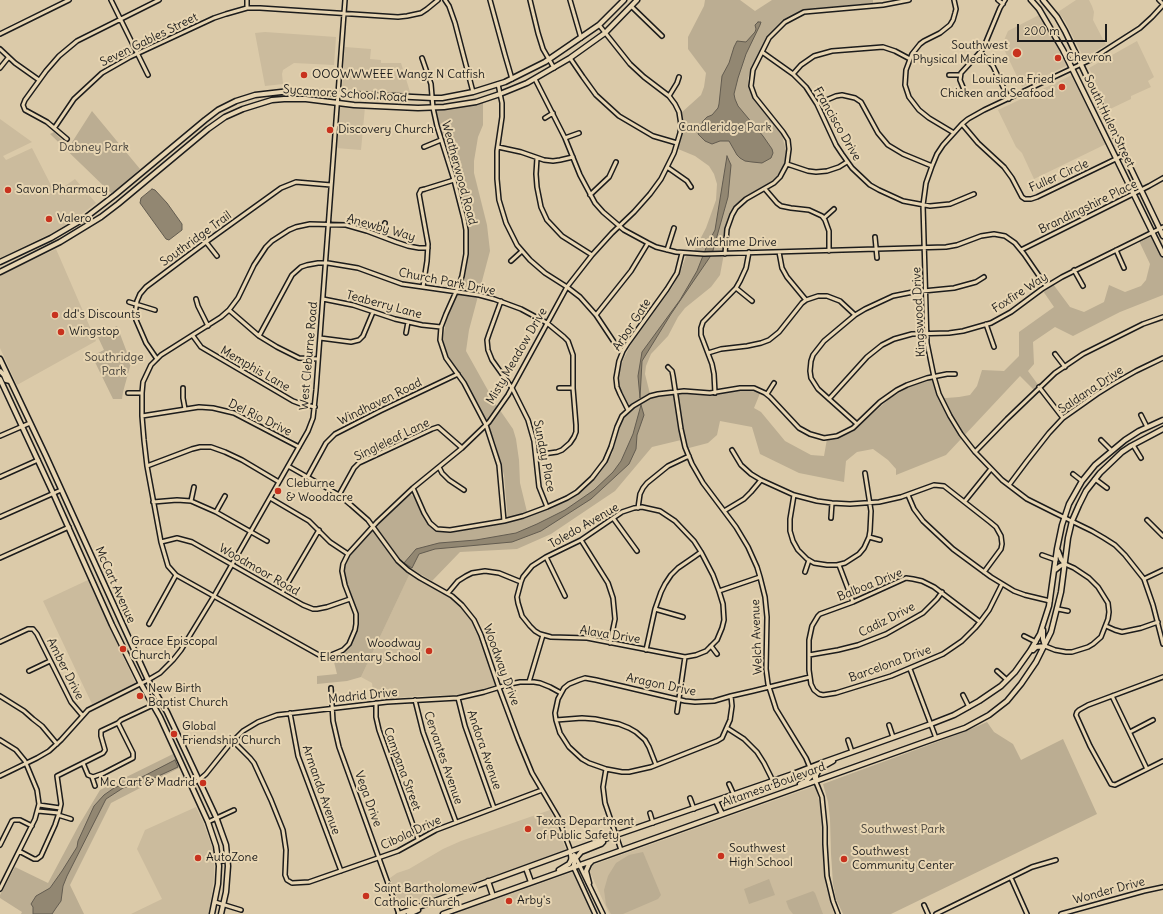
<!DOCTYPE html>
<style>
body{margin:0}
#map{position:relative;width:1163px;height:914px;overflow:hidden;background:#dbcaa9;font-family:Delius,sans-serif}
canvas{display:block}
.scale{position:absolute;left:1017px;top:24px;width:90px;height:18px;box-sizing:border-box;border:2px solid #1c1c1c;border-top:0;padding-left:5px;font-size:12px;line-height:14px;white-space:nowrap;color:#1c1c1c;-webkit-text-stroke:3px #e7d5b2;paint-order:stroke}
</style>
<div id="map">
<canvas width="1163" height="914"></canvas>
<div class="scale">200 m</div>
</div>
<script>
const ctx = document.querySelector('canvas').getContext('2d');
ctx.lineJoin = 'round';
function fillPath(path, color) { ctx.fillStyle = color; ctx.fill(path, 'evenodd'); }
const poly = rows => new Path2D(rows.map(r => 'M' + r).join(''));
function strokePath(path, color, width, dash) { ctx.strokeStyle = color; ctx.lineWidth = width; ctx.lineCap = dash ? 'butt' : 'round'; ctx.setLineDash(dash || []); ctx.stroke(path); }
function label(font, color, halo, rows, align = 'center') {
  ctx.font = font + ' Delius,sans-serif'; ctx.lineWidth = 4; ctx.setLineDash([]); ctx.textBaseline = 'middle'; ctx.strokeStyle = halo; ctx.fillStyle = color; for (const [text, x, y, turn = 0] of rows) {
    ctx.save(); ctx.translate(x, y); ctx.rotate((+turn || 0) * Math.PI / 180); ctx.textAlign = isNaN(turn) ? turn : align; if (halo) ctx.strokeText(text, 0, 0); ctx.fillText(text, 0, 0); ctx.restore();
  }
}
fillPath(poly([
 [1076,0,1089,0,1092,6,1094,12,1093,20,1106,45,1084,58,1065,21,1058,12],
 [1039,15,1057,44,1066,64,1066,66,1022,87,1002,45,1008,31],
 [265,32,336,37,334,65,294,63,283,70,282,74,283,84,265,86,255,33],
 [1137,41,1154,77,1148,81,1151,87,1131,96,1131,99,1108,110,1089,68],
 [345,47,371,49,370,59,381,60,381,63,401,63,411,95,343,91,342,87],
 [1072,75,1106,144,1034,179,1022,153,1016,147,998,110],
 [342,105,365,107,361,150,336,148,340,107],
 [0,119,32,142,3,156,6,160,32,148,55,193,75,179,96,203,74,220,56,231,0,258],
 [56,249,96,341,17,385,0,348,0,275],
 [409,575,446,595,458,604,468,614,474,624,479,635,495,686,482,690,465,694,451,695,417,696,374,700,372,683,361,677],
 [88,580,136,684,92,704,43,601],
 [815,786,819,800,822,817,824,871,826,887,834,914,609,914,590,872,593,865],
 [196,807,203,822,214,852,214,877,209,914,131,914,162,899,137,849,145,830],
 [550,810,566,850,402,908,401,907,390,878,397,873,409,869,443,849,461,841],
 [573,872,593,914,454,914]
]), '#cbbb9d');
fillPath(poly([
 [705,0,740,0,755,11,772,0,873,0,873,3,818,8,800,12,782,22,767,38,751,69,748,79,749,88,755,101,782,135,786,151,784,165,777,176,771,182,748,195,734,208,727,223,725,248,720,275,711,287,685,308,678,317,668,336,651,354,646,366,645,374,651,398,669,393,682,392,714,394,745,388,761,391,754,408,761,412,785,441,811,455,824,456,827,439,834,439,852,432,889,399,907,388,933,379,939,397,946,398,959,397,970,395,977,386,982,370,1004,371,1019,356,1019,332,1054,307,1043,291,1053,284,1070,307,1084,312,1104,302,1109,285,1125,292,1141,286,1146,280,1150,264,1139,241,1150,236,1153,237,1163,258,1163,295,1120,312,1073,336,1055,327,1033,342,1034,364,1028,371,1039,386,1034,390,1020,376,946,455,896,475,896,469,888,460,873,449,857,452,846,461,844,482,799,473,760,454,752,427,720,421,717,435,708,443,685,449,681,440,652,447,615,491,551,534,517,549,460,552,432,581,412,569,361,677,347,681,317,684,317,676,337,674,333,658,346,650,356,632,357,616,344,581,344,572,347,560,377,524,408,495,410,494,413,496,428,523,441,530,453,531,508,523,504,475,495,442,470,390,448,356,443,340,446,320,465,276,469,249,469,237,464,209,439,124,436,110,483,102,483,125,478,137,474,161,474,173,487,225,490,251,469,330,466,351,495,403,513,429,516,439,519,460,520,483,528,516,564,502,585,489,600,473,612,454,621,422,630,411,621,395,619,384,619,372,623,360,631,344,673,286,681,270,686,256,694,251,706,228,716,200,717,184,714,174,709,166,695,156,678,149,683,127,681,113,701,95,704,87,706,73,688,49,688,37,704,6],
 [92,111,140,169,112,194,50,134,54,132,69,147],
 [117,326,131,363,123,392,122,399,113,399,92,356,104,350,97,335],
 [987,722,994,732,1013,744,1021,760,1063,739,1097,814,891,914,843,914,836,899,833,884,831,854,830,819,828,802,823,784,964,732],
 [173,754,179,768,111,803,70,885,84,914,21,914,22,912,0,898,0,895,15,867,48,883,79,825,100,790],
 [643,852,661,895,658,899,623,914,611,914,606,905,604,890,608,876,616,863,629,855],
 [769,879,775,895,749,904,744,889],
 [813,891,815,893,823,914,793,914,789,909,786,901]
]), '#bbad92');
const water = poly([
 [758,22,761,22,760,25,746,54,738,78,734,94,735,99,738,106,763,136,772,149,773,153,771,158,762,163,752,162,745,161,740,158,737,155,729,141,720,141,712,144,705,141,698,134,700,128,703,121,707,117,712,115,718,108,719,104,722,76,729,63,734,47,737,41,746,42,755,32,756,29,755,25,758,22],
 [727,156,731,165,728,197,712,254,671,314,642,361,640,398,638,376,642,352,680,300,697,271,708,243,715,230,727,156],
 [152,189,155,190,167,203,182,224,182,230,169,240,166,239,140,203,141,198,152,189],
 [641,405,644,415,637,435,636,449,629,464,591,499,541,531,512,542,435,549,419,554,412,568,404,563,416,549,439,543,476,540,516,533,537,524,565,510,594,490,613,472,621,461,633,434,641,405],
 [175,760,178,767,152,779,123,788,106,799,67,876,63,886,61,901,56,908,52,914,33,914,33,907,31,904,36,896,50,888,62,871,77,847,78,841,94,806,104,795,114,788,124,784,142,777,175,760]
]);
fillPath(water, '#928772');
strokePath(water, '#635c50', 1);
const minor = poly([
 [111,0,148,75],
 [247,0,247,8],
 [445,0,449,6,455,23,473,92],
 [490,0,505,55,512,79],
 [530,0,538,33,543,49,554,68],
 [570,0,581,38],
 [998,0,1003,4],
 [1159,0,1163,4],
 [1163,5,1152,17,1140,28,1090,60,984,110,968,119,962,124,943,145,937,154,932,166,926,183,923,205,927,343,934,377,939,394,950,416,961,434,975,452,1002,480,1027,499,1055,513,1092,531,1104,538,1115,545,1125,555,1144,579,1153,605,1163,644],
 [631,6,662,36],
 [0,34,69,0],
 [0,49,15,63,39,80],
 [762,52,793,74,806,87,817,104,836,145,842,154,852,168,870,185,879,190,903,201,930,206,950,204,974,194],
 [980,52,993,66,1009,99],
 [422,58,431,84,433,108,437,126,454,180,464,219,466,230,466,254,462,276,459,285,446,314,441,327,440,340,446,358,464,383,486,425,499,465,504,521],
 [570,58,583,77,596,95,619,116,653,136,677,143],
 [0,68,8,58],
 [793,74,801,65,814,56,832,51,883,47,895,51,910,59],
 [949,75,960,75],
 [535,79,565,138,580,175,595,203,603,212,624,230,648,243,656,247,676,252,704,254,946,247,957,245,981,236,994,234,1005,236,1015,243,1024,254,1046,286],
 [498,84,502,103,502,117,497,151,497,179,499,200,506,223,517,245,530,260,545,273,567,287,580,297,596,315,614,342,623,351],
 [965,92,960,80,961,73,983,49,1000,8,1005,0],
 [669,96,677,83,679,77],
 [817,104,836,96,842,95,855,98,861,102,878,133,888,145,903,154,932,166],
 [545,118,553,113],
 [962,124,978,143,1004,167,1012,178,1022,197,1025,199,1031,199,1037,197,1124,155],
 [55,127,74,99,102,73,130,57,214,18,226,14,247,8,260,8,398,17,407,16,421,13,427,9,438,0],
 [954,133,929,118,919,110,909,97,905,85,906,70,912,54,920,44,924,41,940,33,950,25,953,20,955,13,956,9,954,0],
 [565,138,579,133],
 [67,139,47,122,25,110,23,105,25,100,46,71,59,56,77,41,159,0],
 [424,147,441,140],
 [498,147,521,152,544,160,553,161,560,160,573,157],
 [537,158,536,174,537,187,541,207,547,220,562,236,592,255],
 [787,164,808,171,816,172,827,171,839,167,847,162],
 [667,167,687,181,691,187],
 [765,189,777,203,781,206,791,208,809,210,822,216,825,220,829,231,829,251],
 [590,195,609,177,616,162],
 [824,218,834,209],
 [381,236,385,223],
 [875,237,877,258],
 [206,242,217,256],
 [428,248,419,248,408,246,396,242,367,231,346,225,310,224,296,227,289,230,272,241,266,247,254,265,238,298,229,310,221,317,161,355,151,365,143,382,142,393,142,416,144,440,147,466,161,542,168,566,176,575,319,655,329,656,343,650,349,644,355,630,356,624,356,614,345,585,342,571,343,564,348,554,377,522,413,488,462,448,489,422,508,395,567,287,592,255,612,233,634,212,650,194,661,179,674,153,680,133,681,125,679,112,675,104,669,96,644,77,630,64,599,25],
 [667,250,674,228],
 [1021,250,1149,186,1163,178],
 [1116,250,1124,268],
 [779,252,782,268,787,277,806,300],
 [725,254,727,229,732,215,736,208,746,199,774,183,780,177,787,164,789,149,788,140,783,132,755,97,751,86,753,70,769,38,785,22,804,12,883,5,909,0],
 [511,261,522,251],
 [1074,270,1083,286],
 [423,287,427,261,428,244,419,194,421,190,425,189,454,180],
 [736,288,752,301],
 [196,299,198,306,208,326],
 [323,299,353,305,395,319,422,325,441,327],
 [501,301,489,334,487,340,488,350,492,360,512,388,528,420,534,441,539,487,547,507],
 [129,302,155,310],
 [229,310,259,336,277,347,299,358,318,359],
 [596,315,631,271,648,243],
 [986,324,994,347],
 [406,333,408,322],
 [193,336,201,347,206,350,276,391,293,401,301,404,315,407],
 [259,336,292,275,301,267,307,265,318,263,328,263,358,268,402,284,479,295,494,299,521,309,547,323,564,337,568,341,573,355,573,388,576,425,576,432,574,437,570,443,562,450,557,452,536,455],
 [320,338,351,342,359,340,363,336,373,312],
 [708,353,721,349,747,346,761,343,769,340,779,332,802,303,806,300,818,296,827,296,840,301,855,315],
 [1055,354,1065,367],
 [157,359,146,343,136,320,135,314,137,301,140,294,146,287,206,242,281,188,296,182,331,185],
 [668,367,672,371,673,376,681,429,685,447,692,464,703,483,736,527,748,547,757,567,760,577,765,597,767,617,766,669,768,684,776,709,806,758,818,787,822,797,825,827,825,844,827,876,833,901,838,914],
 [1039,387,1063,418],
 [183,388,183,398,185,409],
 [559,388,573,388],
 [128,393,142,393],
 [715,393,714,374,712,364,701,335,701,328,703,322,736,288,740,281,746,268,749,252],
 [767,394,774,383],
 [829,399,867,357,882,345,894,339,912,334,949,333,963,331,991,323,1011,312,1042,289,1062,277,1163,227],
 [628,410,620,394,617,387,616,378,619,361,623,351,628,343,667,289,677,273,682,253],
 [1141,415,1147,427],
 [142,416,199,407,213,408,234,413,299,447],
 [857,424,818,389,811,378,810,371,811,361,813,355,824,341,855,315,865,309,893,296,913,292,954,288,976,282,984,277],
 [0,436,30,423],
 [1101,440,1111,450],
 [1133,445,1141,458],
 [732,450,741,465,751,474,761,480,794,495,817,501,832,503,850,504,879,502,901,497,934,485,944,486,990,522,996,527,1001,536,1002,544,1001,549,984,572],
 [975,452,1007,419,1055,373,1083,354,1143,324,1163,317],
 [147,466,192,449,200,447,211,447,225,452,242,460,279,482],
 [288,466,339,495,351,505,368,520,398,561,408,570,420,578,452,596,462,605,474,620,481,635,499,688,518,739,532,773,558,817,570,849,571,860],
 [439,467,442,473,449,480,464,490],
 [865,473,871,511,870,531,869,537,880,540],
 [1073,474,1082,481],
 [308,476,326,443,335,434,380,411,458,374],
 [0,477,38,460],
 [1095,479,1107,488],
 [1009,485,1027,461,1049,433,1063,418,1097,394,1113,384,1136,371,1163,358],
 [413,488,424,513,430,523,437,529,450,530,504,521,523,516,547,507,567,498,577,492,592,478,605,461,611,447,617,427,622,416,633,406,650,396,658,394,684,391,710,393,740,388,754,388,765,393,770,397,799,428,810,434,824,438,837,436,853,428,880,402,897,390,907,385,927,378,947,374,955,374],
 [339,495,354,468,359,463,432,429,438,427,462,448],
 [794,495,790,519,790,531,793,541,798,550,807,559,814,563,827,565,837,565,845,563,859,554,864,548,869,537],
 [908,495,914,509,923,521,953,549,991,577,1014,591,1025,595,1050,601],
 [270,498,309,521,330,542,348,554],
 [191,501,194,487],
 [965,501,990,470],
 [153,502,177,500,191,501,216,512,267,541],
 [642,507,660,511,675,521,694,541,701,552,713,575,719,591,723,604,724,620,722,628,717,640,706,651,696,655,685,657,587,638,551,637,540,634,535,631,530,626,522,616,518,603,517,597,521,582,523,577,532,566,546,557,581,540,622,512,634,508,642,507],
 [638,508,640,494,643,488,647,483,668,466,689,456],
 [724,511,744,499,751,492,761,480],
 [216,512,225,496],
 [0,517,61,490],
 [613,518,637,551],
 [831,518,832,503],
 [1147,520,1163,536],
 [581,540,608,583,613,598,615,619,610,643],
 [161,542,177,538,192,542,303,605,313,609,317,609,327,607,350,599],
 [1042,555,1056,560],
 [546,557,565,596],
 [0,558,69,527],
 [839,565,853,602],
 [805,572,809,560],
 [1144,579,1163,570],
 [719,591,760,577],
 [282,593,319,530],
 [448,593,458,581,466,576,472,573,485,571,499,573,521,582],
 [655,609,683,617],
 [1058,609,1068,611],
 [980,622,934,587,922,581,913,579,906,578,853,602,820,614,818,616,812,626,809,640,809,670,811,684,814,690,819,694,823,695,836,693,891,676,943,654,962,641,975,628,980,622,989,610,1002,584],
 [149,624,176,575],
 [1106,626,1115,630,1122,632,1141,628,1158,622],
 [1024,636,1036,642],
 [0,642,28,629,33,629,37,634,71,702,82,715],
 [711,646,717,654],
 [1045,646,1055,650,1066,652,1072,652,1088,647,1093,644,1101,637,1108,619,1109,612,1108,603,1098,587,1089,578,1074,568,1065,564],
 [646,650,655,609,661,592,665,584,671,575,678,568,694,557,701,552],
 [809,655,838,650,858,645,886,634,923,613,937,599,942,592],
 [910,669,936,738],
 [29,671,50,661],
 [997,671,1007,680],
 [1163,677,1088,705,1079,710,1077,712,1076,715,1090,746,1111,784,1115,785,1163,761],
 [529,682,543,635],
 [331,688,333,721,339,747,399,914],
 [963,695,969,707],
 [0,696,24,711,33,719,42,726,57,744],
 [731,696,732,706,730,720,722,738,717,741,651,767,629,772,622,772,606,769,589,763,582,759,569,747,560,733,556,720,555,713,558,699,564,688,569,684,579,680,585,678,596,680,685,701,695,702,714,701,731,696,753,691,810,677],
 [1112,696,1147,769],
 [458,698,465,726,494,808],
 [415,700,423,732,456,822],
 [376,703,376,717,379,730,418,839],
 [677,712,685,657],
 [290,713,298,756,341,871],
 [556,720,582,718,595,719,619,724,629,728,636,732,645,740,649,747,656,765],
 [889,725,893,737],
 [727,728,744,739,757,752,764,763,773,781],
 [1130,732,1153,720],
 [0,740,16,750,25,761,37,790,39,804,35,819,0,889],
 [848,740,852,752],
 [233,741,250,758,254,763,271,800,283,830,286,850,285,875,287,880,292,883,309,882,398,851,436,830,542,790],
 [83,763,88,775,93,777,104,773,133,758,133,753,118,723],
 [606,769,603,787,605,803,621,850],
 [0,776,37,758,49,751,61,740,88,710,148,680,160,673,173,660,181,650,214,596,308,431,313,418,316,390,345,0],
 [92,777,95,786],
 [729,784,734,795],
 [191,785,199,780,206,774,230,744,243,731,258,722,277,715,387,702,458,698,484,692,510,684,520,682,534,682,540,683,550,687,561,693],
 [690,798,694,809],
 [39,805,60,808],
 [38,811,59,813],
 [650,813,653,823],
 [58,815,71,819],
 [208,822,234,810],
 [0,845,12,821,14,820,20,820,32,826],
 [19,851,34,859,37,859,41,856,55,825,59,813,61,804,57,776,103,753,105,750,101,736,101,731,118,723,121,720,153,705],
 [576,858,603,914],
 [218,862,227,860,245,859],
 [573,866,595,914],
 [1011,878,1027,914],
 [215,902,241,910],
 [924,905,928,914],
 [936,914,1032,867,1056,860],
 [1061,914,1144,891,1163,887]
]);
const major = poly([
 [1031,0,1039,9,1063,50,1163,254],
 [1043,0,1057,17,1065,31,1163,236],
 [0,262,51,238,85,218,115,195,205,120,218,110,236,101,255,95,290,91,433,98,442,98,473,92,505,82,545,62,599,25,624,0],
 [0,272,60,242,101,217,118,204,208,129,225,117,243,109,272,100,284,99,306,99,354,105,418,108,444,107,476,102,500,94,527,83,570,58,605,33,637,0],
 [0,359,46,456,121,621,148,680,167,712,216,817,226,845,228,866,226,892,221,914],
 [0,371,4,375,6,380,10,381],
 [0,379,53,493,112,625,141,684,160,717,208,822,216,846,219,866,218,884,212,914],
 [1055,570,1060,566,1065,564,1061,559,1058,551],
 [1033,650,1036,647,1045,646,1043,639,1043,630],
 [816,780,816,775,819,770,824,766,833,761],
 [800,784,806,781,811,776,811,767],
 [716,801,722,814],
 [574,867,574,864,576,858,581,852,601,844,603,842],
 [526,868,531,882],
 [559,870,569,864,574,855],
 [488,881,493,896],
 [589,883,586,871,589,864,591,862],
 [399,914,616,835,793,774,824,762,931,724,954,715,979,701,1001,686,1015,672,1030,651,1040,634,1049,606,1057,549,1062,525,1069,504,1082,481,1095,465,1125,440,1139,431,1163,420],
 [409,914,418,910],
 [443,914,936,738,965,728,989,715,1007,701,1021,684,1036,662,1051,632,1061,592,1068,538,1072,521,1079,505,1086,491,1100,473,1122,452,1131,446,1163,429]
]);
strokePath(minor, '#1c1c1c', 6);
strokePath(major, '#1c1c1c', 7);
strokePath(minor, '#e7d5b2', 3);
strokePath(major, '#e7d5b2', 4);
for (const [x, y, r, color] of [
 [1017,53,5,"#c8321e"],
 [1058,58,4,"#c8321e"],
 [304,75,4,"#c8321e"],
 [1062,87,4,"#c8321e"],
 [330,130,4,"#c8321e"],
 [8,190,4,"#c8321e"],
 [49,219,4,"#c8321e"],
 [55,315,4,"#c8321e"],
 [61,332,4,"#c8321e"],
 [278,491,4,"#c8321e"],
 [123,649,4,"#c8321e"],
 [429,651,4,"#c8321e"],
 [140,696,4,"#c8321e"],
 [174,734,4,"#c8321e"],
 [203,783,4,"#c8321e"],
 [528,829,4,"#c8321e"],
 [721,856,4,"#c8321e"],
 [198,858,4,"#c8321e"],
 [844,859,4,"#c8321e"],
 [366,896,4,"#c8321e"],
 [509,901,4,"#c8321e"]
]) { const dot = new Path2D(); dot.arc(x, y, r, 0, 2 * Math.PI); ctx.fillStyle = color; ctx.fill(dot); strokePath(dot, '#e7d5b2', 1.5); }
label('12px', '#1c1c1c', '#e7d5b2', [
 ["Seven Gables Street",149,40,-26],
 ["Sycamore School Road",345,94,4],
 ["South Hulen Street",1109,121,64],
 ["Francisco Drive",837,124,60],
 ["Weatherwood Road",459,173,75],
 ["Fuller Circle",1059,176,-24],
 ["Brandingshire Place",1088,207,-26],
 ["Anewby Way",381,228,16],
 ["Southridge Trail",196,239,-36],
 ["Windchime Drive",731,243],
 ["Church Park Drive",447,282,11],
 ["Foxfire Way",1020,293,-33],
 ["Teaberry Lane",384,305,15],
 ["Kingswood Drive",919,312,-93],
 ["Arbor Gate",632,325,-57],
 ["West Cleburne Road",309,356,-85],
 ["Misty Meadow Drive",517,356,-60],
 ["Memphis Lane",255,369,30],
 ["Saldana Drive",1091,390,-34],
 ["Windhaven Road",380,402,-26],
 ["Del Rio Drive",260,418,26],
 ["Singleleaf Lane",392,440,-26],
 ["Sunday Place",544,456,79],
 ["Toledo Avenue",584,526,-30],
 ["Woodmoor Road",259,570,30],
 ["McCart Avenue",115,585,66],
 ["Balboa Drive",870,585,-22],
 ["Cadiz Drive",887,620,-27],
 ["Alava Drive",610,635,9],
 ["Welch Avenue",757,637,-92],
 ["Barcelona Drive",890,664,-20],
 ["Woodway Drive",501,665,70],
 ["Amber Drive",65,669,63],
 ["Aragon Drive",661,685,12],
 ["Madrid Drive",363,696,-6],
 ["Andora Avenue",484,750,71],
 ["Cervantes Avenue",443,758,71],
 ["Campana Street",402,769,70],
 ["Altamesa Boulevard",774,785,-20],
 ["Armando Avenue",321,790,71],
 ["Vega Drive",368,799,70],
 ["Cibola Drive",411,833,-25],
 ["Wonder Drive",1109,891,-15]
]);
label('12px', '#1c1c1c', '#e7d5b2', [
 ["Southwest",1008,46,"right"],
 ["Physical Medicine",1008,60,"right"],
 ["Chevron",1066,58],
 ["OOOWWWEEE Wangz N Catfish",312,75],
 ["Louisiana Fried",1054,80,"right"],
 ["Chicken and Seafood",1054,94,"right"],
 ["Discovery Church",338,130],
 ["Savon Pharmacy",16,190],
 ["Valero",57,219],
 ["dd's Discounts",63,315],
 ["Wingstop",69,332],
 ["Cleburne",286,484],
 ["& Woodacre",286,498],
 ["Grace Episcopal",131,642],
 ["Church",131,656],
 ["Woodway",421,644,"right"],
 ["Elementary School",421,658,"right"],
 ["New Birth",148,689],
 ["Baptist Church",148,703],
 ["Global",182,727],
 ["Friendship Church",182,741],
 ["Mc Cart & Madrid",195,783,"right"],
 ["Texas Department",536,822],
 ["of Public Safety",536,836],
 ["Southwest",729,849],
 ["High School",729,863],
 ["Southwest",852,852],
 ["Community Center",852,866],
 ["AutoZone",206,858],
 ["Saint Bartholomew",374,889],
 ["Catholic Church",374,903],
 ["Arby's",517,901]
], 'left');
label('12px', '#44403a', '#e7d5b2', [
 ["Candleridge Park",725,128],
 ["Dabney Park",94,148],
 ["Southridge",114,358],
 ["Park",114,372],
 ["Southwest Park",903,830]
]);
</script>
